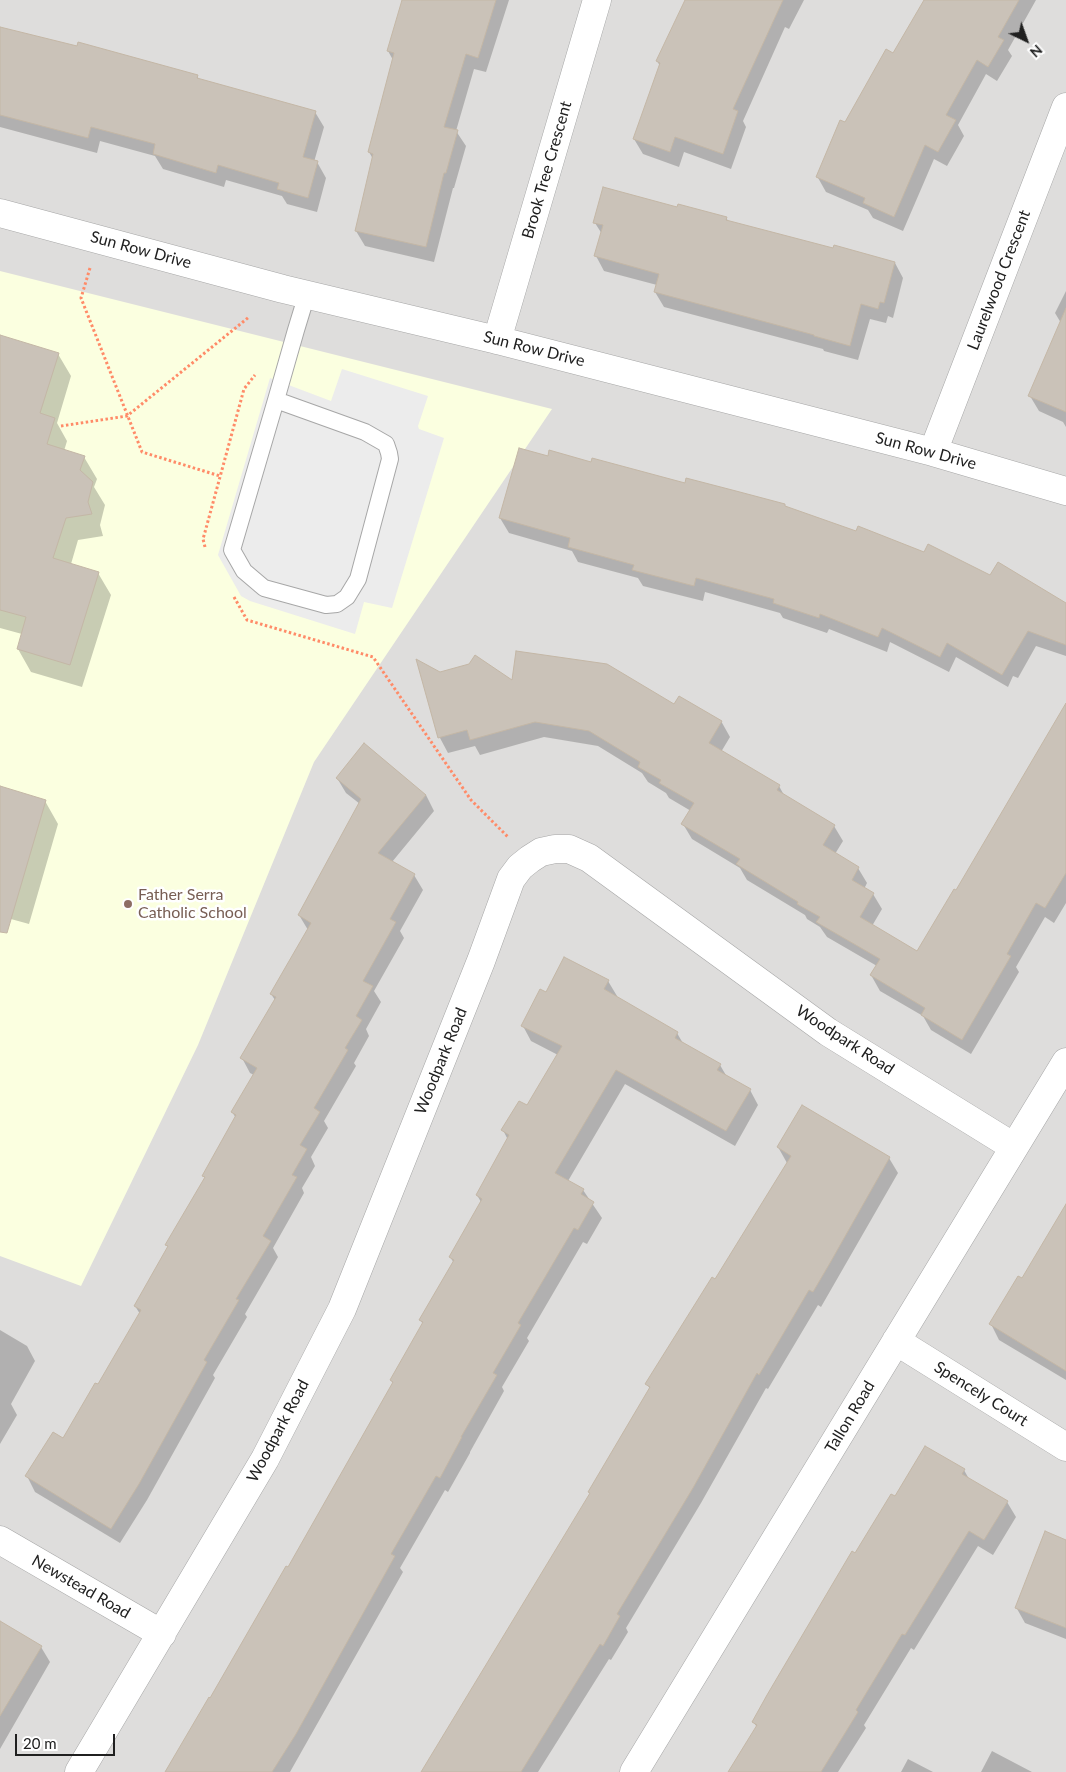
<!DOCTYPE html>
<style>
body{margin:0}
#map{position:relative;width:1066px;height:1772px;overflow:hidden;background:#f1efe5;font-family:Lato,sans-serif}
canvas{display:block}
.north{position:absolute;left:1001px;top:15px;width:50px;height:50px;-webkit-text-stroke:4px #fff;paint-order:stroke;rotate:138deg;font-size:14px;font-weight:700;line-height:20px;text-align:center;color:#202020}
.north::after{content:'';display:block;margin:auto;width:18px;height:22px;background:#202020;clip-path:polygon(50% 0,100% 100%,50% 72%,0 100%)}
.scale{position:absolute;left:15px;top:1734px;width:100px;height:22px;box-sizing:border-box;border:2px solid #202020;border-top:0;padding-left:6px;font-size:15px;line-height:18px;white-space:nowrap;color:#202020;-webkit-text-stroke:4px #fff;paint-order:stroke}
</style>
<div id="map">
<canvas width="1066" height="1772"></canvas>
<div class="north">N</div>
<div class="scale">20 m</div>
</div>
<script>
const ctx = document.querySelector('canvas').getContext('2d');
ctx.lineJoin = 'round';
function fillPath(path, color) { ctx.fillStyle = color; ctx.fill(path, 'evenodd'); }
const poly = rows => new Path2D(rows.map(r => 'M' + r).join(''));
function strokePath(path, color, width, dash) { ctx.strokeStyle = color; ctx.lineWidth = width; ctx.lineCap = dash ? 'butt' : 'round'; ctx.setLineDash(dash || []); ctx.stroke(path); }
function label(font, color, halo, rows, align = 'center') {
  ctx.font = font + ' Lato,sans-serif'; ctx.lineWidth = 5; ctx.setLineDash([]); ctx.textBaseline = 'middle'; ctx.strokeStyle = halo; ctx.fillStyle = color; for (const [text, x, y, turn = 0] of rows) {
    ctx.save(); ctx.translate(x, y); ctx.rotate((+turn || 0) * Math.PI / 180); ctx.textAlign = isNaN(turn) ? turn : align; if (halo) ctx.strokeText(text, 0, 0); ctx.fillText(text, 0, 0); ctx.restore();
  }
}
fillPath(poly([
 [0,0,1066,0,1066,1772,0,1772]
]), '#dedddc');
fillPath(poly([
 [0,271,552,409,314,762,198,1045,81,1286,0,1256]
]), '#fbffe0');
fillPath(poly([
 [342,369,428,396,418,426,419,429,444,438,392,608,364,602,355,634,250,601,241,596,218,555,270,378,331,401]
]), '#ececec');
fillPath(poly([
 [403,0,509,0,486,72,474,69,456,131,466,146,454,188,453,188,434,262,365,246,356,231,373,159,369,152,393,60,388,51],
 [689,0,804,0,789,29,785,27,743,121,746,127,731,169,684,152,679,167,643,154,634,139,660,66,657,61],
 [925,0,1036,0,1008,50,1012,56,997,81,986,74,958,125,964,136,947,166,934,159,903,231,873,218,868,210,826,192,817,176,845,124,894,54],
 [0,29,197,76,199,80,315,112,324,127,314,162,317,162,326,178,317,212,287,204,282,196,226,180,224,187,163,169,155,156,100,141,97,153,0,127],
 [678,209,726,218,729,222,834,249,895,263,903,278,893,318,888,316,886,323,870,319,858,360,824,351,823,349,664,307,655,292,657,285,604,271,596,256,602,234,595,223],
 [1066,291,1066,427,1063,422,1039,411,1030,396,1061,323,1055,313],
 [0,336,58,354,71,376,57,423,67,441,64,451,84,457,97,479,94,487,105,505,100,525,103,536,78,540,71,564,98,573,111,595,82,687,31,672,18,649,22,634,0,628],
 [549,457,592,464,786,508,1066,604,1066,656,1036,646,1018,678,1013,676,1008,687,956,657,949,672,890,642,887,652,829,629,827,633,783,618,780,613,705,592,703,601,643,586,638,578,578,562,572,551,509,533,500,518],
 [418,662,439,673,512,682,674,706,721,721,730,737,721,752,779,786,785,797,834,826,843,841,835,854,858,868,867,883,864,889,873,894,882,909,872,926,917,953,956,892,1066,737,1066,903,1054,923,1045,917,1016,967,1019,972,971,1054,931,1030,923,1016,880,991,871,975,877,966,827,937,820,927,807,919,805,915,747,880,740,868,692,839,683,824,691,811,669,798,666,793,648,782,642,773,598,746,544,737,480,755,475,746,448,753,440,738],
 [337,778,426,795,434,811,392,862,414,875,423,890,400,931,404,938,374,991,381,1002,366,1029,369,1036,354,1063,356,1066,324,1121,328,1128,311,1157,315,1166,302,1188,304,1193,273,1248,278,1257,245,1314,247,1317,213,1375,215,1378,147,1500,120,1543,35,1492,27,1476,63,1440,98,1386,140,1314,135,1306,169,1248,167,1245,205,1178,204,1176,236,1118,232,1112,254,1075,250,1073,242,1058,275,1000,271,994,308,930,299,915,360,804,346,793],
 [0,788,45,801,58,824,29,924,0,916],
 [608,981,617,996,616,998,677,1033,684,1045,720,1065,727,1077,750,1090,758,1105,735,1146,625,1084,568,1181,583,1190,602,1218,587,1244,583,1242,527,1338,529,1341,502,1387,504,1391,470,1452,470,1453,448,1492,445,1490,400,1568,403,1572,290,1772,165,1772,211,1700,288,1569,393,1384,391,1380,423,1324,420,1320,454,1263,450,1257,481,1202,477,1195,508,1140,503,1130,527,1107,558,1055,531,1041,523,1026,547,994],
 [778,1147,889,1158,898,1173,821,1307,818,1305,768,1389,766,1388,701,1503,626,1628,628,1632,611,1660,609,1659,538,1772,422,1772,591,1494,650,1389,647,1384,716,1281,787,1163],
 [1066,1205,1066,1380,999,1340,991,1324,1022,1280],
 [0,1330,27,1346,35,1361,11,1404,17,1415,0,1444],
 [964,1470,969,1479,1007,1502,1016,1517,993,1555,978,1546,914,1650,911,1648,864,1725,866,1728,838,1772,729,1772,757,1727,753,1722,856,1555,895,1498],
 [1066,1541,1066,1639,1025,1623,1016,1607],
 [0,1623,41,1647,50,1662,0,1749],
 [992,1751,1032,1772,981,1772],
 [908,1759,933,1772,901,1772]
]), '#0003');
const building = poly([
 [402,0,496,0,478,58,466,54,444,127,458,130,446,173,444,173,426,247,355,231,373,154,368,152,394,53,387,51,402,0],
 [685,0,783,0,733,109,738,111,723,154,675,137,670,152,633,139,660,63,656,61,685,0],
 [924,0,1019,0,998,37,1004,40,988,67,977,60,946,115,956,120,938,152,925,145,894,217,863,203,865,198,816,177,840,120,845,122,886,49,893,53,924,0],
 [0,27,77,46,78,42,198,75,197,78,316,111,303,157,318,161,308,198,277,189,279,183,218,165,216,173,153,154,155,144,91,127,88,138,0,115,0,27],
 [603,187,677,207,678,204,727,217,726,220,833,248,834,245,895,262,884,303,880,302,878,309,861,304,850,346,814,336,814,335,654,292,659,274,594,256,603,225,593,223,603,187],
 [1066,308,1066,412,1028,396,1066,308],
 [0,335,59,353,40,413,55,418,47,444,85,456,80,470,93,482,88,502,92,514,66,518,53,558,99,572,70,665,17,649,26,617,0,610,0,335],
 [519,448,548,456,549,450,591,462,592,458,685,483,686,478,736,491,785,504,785,506,856,531,858,526,924,552,928,544,990,575,998,562,1066,603,1066,645,1028,631,1002,675,947,643,940,657,882,628,878,637,820,614,819,618,773,603,774,599,696,578,694,586,632,570,634,565,568,547,570,538,499,518,519,448],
 [516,651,607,664,674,704,679,696,722,721,709,743,780,785,777,790,835,825,823,845,859,867,852,880,874,893,860,917,917,951,954,889,956,890,1066,703,1066,873,1045,908,1036,903,1007,954,1011,956,962,1040,921,1015,925,1008,870,975,880,959,816,922,820,917,797,904,798,902,736,864,740,859,681,824,694,803,659,783,661,780,638,767,640,762,589,731,535,722,470,740,467,730,438,738,416,659,440,672,469,664,475,655,512,680,516,651],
 [364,743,426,795,378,853,415,874,390,919,396,922,363,981,373,986,356,1016,362,1020,345,1048,348,1050,314,1108,320,1112,300,1145,307,1149,292,1175,297,1177,263,1236,271,1241,236,1299,239,1300,204,1360,207,1362,139,1484,111,1529,25,1476,53,1432,63,1438,95,1383,98,1384,141,1310,134,1306,168,1246,165,1245,205,1177,202,1176,236,1115,231,1112,257,1068,240,1058,276,997,270,994,311,923,298,915,361,799,336,778,364,743],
 [0,786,46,800,7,933,0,932,0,786],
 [564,957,609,980,604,989,678,1032,675,1038,721,1064,717,1070,751,1089,726,1131,616,1070,555,1173,584,1189,581,1194,594,1202,578,1230,574,1228,518,1323,521,1325,493,1373,497,1375,461,1437,462,1437,440,1478,436,1476,391,1554,395,1556,296,1734,272,1772,165,1772,209,1697,210,1698,286,1566,288,1567,393,1382,390,1380,423,1322,419,1320,454,1260,449,1257,482,1199,476,1195,509,1135,501,1130,519,1101,527,1105,562,1046,521,1026,540,989,546,992,564,957],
 [802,1105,890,1157,830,1263,813,1292,809,1290,759,1375,757,1373,693,1488,617,1614,620,1616,603,1646,600,1644,521,1772,421,1772,590,1493,588,1492,650,1387,645,1384,712,1277,715,1279,791,1156,777,1147,802,1105],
 [1066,1204,1066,1371,989,1324,1018,1276,1022,1278,1066,1204],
 [925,1446,965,1469,962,1474,1008,1501,984,1540,969,1531,905,1635,902,1634,856,1710,858,1712,821,1772,728,1772,757,1725,752,1722,767,1695,852,1551,855,1553,891,1494,895,1496,925,1446],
 [1045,1531,1066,1540,1066,1628,1015,1608,1045,1531],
 [0,1621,42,1646,0,1716,0,1621]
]);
fillPath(building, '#cac2b8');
strokePath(building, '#c4b7a6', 1);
const lane = poly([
 [276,400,365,432,386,444,389,453,390,459,358,579,347,597,337,604,326,605,264,588,244,571,232,550,276,400,296,330,307,294]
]);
const street = poly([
 [0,213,283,289,497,340,933,452,1066,491],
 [497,340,597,0],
 [933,452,1066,107],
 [896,1341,1066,1447],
 [0,1540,162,1634],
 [79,1772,265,1459,342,1309,481,961,511,879,520,867,530,859,541,852,555,849,569,849,589,858,828,1032,1014,1147],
 [634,1772,1066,1062]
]);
strokePath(lane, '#a7a7a7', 18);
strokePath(street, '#a7a7a7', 29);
strokePath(poly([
 [90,268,81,298,142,452,220,476],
 [61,426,127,416,249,317],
 [205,547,203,539,205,532,244,389,255,375],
 [234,597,247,620,373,657,471,800,509,838]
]), '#ff8b68', 3, [2.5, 2.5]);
strokePath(lane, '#fff', 16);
strokePath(street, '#fff', 28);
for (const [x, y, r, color] of [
 [128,904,5,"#8d6e63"]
]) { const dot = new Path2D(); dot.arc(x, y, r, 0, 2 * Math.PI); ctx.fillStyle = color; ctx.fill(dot); strokePath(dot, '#fff', 2); }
label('16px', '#202020', '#fff', [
 ["Brook Tree Crescent",547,170,-74],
 ["Sun Row Drive",141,250,15],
 ["Laurelwood Crescent",999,280,-69],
 ["Sun Row Drive",534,349,14],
 ["Sun Row Drive",926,451,15],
 ["Woodpark Road",845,1040,33],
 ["Woodpark Road",441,1061,-68],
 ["Spencely Court",981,1394,32],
 ["Tallon Road",850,1417,-59],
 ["Woodpark Road",278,1431,-62],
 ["Newstead Road",81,1587,30]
]);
label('16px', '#785e54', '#fff', [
 ["Father Serra",138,895],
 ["Catholic School",138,913]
], 'left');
</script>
